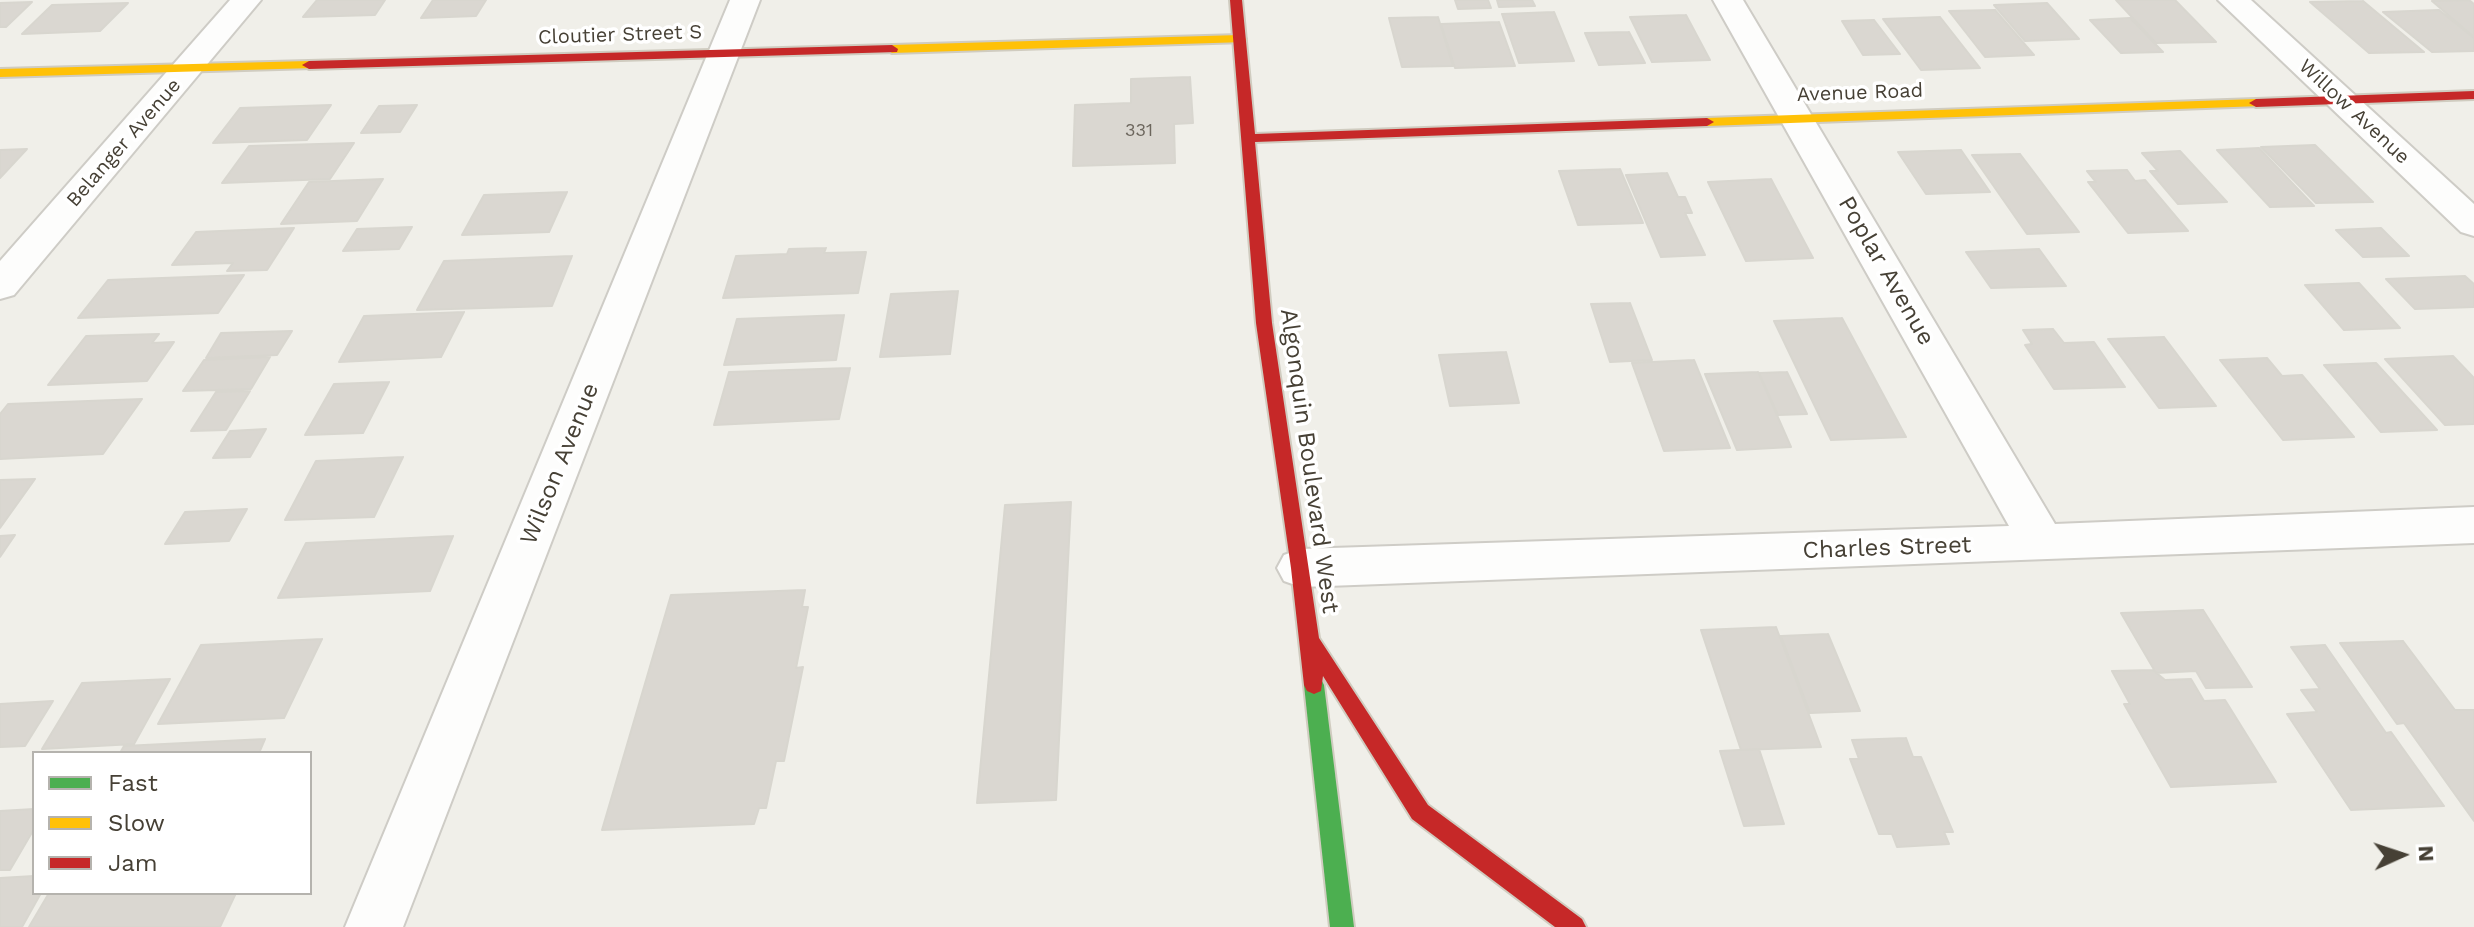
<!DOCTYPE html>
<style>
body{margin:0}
#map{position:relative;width:2474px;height:927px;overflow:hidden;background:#f0efe9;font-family:"Work Sans",sans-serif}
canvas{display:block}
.legend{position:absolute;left:32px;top:751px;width:280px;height:144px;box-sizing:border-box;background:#fff;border:2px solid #b5b3ae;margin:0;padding:10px 14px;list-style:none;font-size:24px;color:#464035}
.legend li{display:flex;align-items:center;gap:16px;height:40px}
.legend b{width:40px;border:2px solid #b5b3ae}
.north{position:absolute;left:2362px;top:815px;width:80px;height:80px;-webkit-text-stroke:6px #fff;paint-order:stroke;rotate:87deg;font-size:22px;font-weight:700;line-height:32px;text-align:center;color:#464035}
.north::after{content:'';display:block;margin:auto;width:28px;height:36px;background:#464035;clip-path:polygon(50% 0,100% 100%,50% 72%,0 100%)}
</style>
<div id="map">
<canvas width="2474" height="927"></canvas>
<ul class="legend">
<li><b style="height:10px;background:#4caf50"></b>Fast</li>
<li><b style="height:10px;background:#ffc107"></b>Slow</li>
<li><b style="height:10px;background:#c62828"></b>Jam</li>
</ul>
<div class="north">N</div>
</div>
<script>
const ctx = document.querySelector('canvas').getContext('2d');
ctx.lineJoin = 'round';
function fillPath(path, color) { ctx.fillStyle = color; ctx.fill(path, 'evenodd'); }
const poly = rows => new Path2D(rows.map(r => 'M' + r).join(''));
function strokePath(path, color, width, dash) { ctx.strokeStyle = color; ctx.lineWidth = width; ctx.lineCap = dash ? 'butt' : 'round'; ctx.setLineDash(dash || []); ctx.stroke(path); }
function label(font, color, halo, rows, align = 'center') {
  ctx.font = font + ' "Work Sans",sans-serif'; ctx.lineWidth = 7; ctx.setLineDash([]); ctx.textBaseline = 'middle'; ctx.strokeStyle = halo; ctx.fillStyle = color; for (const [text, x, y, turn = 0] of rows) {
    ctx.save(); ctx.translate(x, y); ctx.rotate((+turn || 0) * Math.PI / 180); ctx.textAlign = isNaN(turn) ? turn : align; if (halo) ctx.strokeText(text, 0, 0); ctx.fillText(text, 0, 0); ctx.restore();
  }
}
const building = poly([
 [317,0,385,0,375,15,303,17,317,0],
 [433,0,486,0,476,16,421,18,433,0],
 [1455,0,1488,0,1491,8,1458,9,1455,0],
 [1497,0,1532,0,1535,6,1499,7,1497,0],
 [2116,0,2175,0,2216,42,2156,43,2116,0],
 [2469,0,2474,4,2474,37,2432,1,2469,0],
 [2363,1,2424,52,2369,53,2310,2,2363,1],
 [32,2,6,27,0,27,0,3,32,2],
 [128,3,100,31,22,34,52,5,128,3],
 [2047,3,2079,39,2025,41,1994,5,2047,3],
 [1995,10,2034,55,1985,57,1949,11,1995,10],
 [2439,10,2474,38,2474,51,2432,52,2383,12,2439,10],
 [1554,12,1574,61,1519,63,1502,14,1554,12],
 [1686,15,1710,60,1652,62,1630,17,1686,15],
 [1438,17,1453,66,1402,67,1389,18,1438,17],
 [1940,17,1980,68,1921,70,1883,19,1940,17],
 [2130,18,2163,52,2121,53,2090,20,2130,18],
 [1874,20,1900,54,1863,55,1842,21,1874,20],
 [1499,22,1515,66,1455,68,1441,24,1499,22],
 [1629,32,1645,63,1599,65,1585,33,1629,32],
 [1190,77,1193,123,1174,124,1175,163,1073,166,1075,105,1131,103,1131,79,1190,77],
 [331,105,307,140,213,143,240,108,331,105],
 [417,105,400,132,361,133,379,106,417,105],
 [354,143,330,179,222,183,249,146,354,143],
 [2315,145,2373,202,2316,203,2261,147,2315,145],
 [2259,148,2314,206,2270,207,2217,150,2259,148],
 [27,149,0,178,0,150,27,149],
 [1961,150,1990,192,1926,194,1898,152,1961,150],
 [2180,151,2227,202,2178,204,2150,171,2158,171,2142,153,2180,151],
 [2020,154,2079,232,2027,234,1972,155,2020,154],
 [1620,169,1643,223,1578,225,1559,171,1620,169],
 [2127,170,2135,181,2145,180,2188,231,2128,233,2088,182,2096,182,2087,171,2127,170],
 [1667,173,1678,197,1685,197,1692,213,1685,213,1705,255,1661,257,1626,175,1667,173],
 [383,179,357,221,281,224,309,182,383,179],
 [1771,179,1813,258,1746,261,1708,182,1771,179],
 [567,192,549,232,462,235,484,195,567,192],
 [412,227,399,249,343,251,357,229,412,227],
 [294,228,267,270,227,271,233,263,172,265,196,232,294,228],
 [2381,228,2409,256,2363,257,2336,230,2381,228],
 [826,248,824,253,866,252,858,293,723,298,736,256,787,254,789,249,826,248],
 [2039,249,2066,286,1991,288,1966,252,2039,249],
 [572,256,552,306,417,310,444,261,572,256],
 [244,275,218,313,78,318,108,280,244,275],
 [2465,276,2474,284,2474,307,2415,309,2386,279,2465,276],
 [2359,283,2400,328,2344,330,2305,285,2359,283],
 [958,291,950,354,880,357,891,294,958,291],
 [1630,303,1652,360,1610,362,1591,304,1630,303],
 [464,312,441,357,339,362,364,316,464,312],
 [844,315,836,360,724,365,737,319,844,315],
 [1842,318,1906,437,1831,440,1774,321,1842,318],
 [2053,329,2064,343,2094,342,2125,387,2054,389,2025,345,2032,344,2023,330,2053,329],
 [292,331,277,355,206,358,221,333,292,331],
 [159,334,152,343,174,342,147,381,48,385,86,336,159,334],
 [2164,337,2216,406,2159,408,2108,339,2164,337],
 [1506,352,1519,403,1450,406,1439,355,1506,352],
 [2453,356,2474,378,2474,424,2445,425,2385,359,2453,356],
 [270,357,251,389,183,391,204,360,270,357],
 [2267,358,2282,376,2302,375,2354,437,2283,440,2220,360,2267,358],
 [1694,360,1730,448,1664,451,1632,363,1694,360],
 [2376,363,2437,430,2381,432,2324,365,2376,363],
 [850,368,839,419,714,425,729,372,850,368],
 [1758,372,1791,447,1737,450,1705,374,1758,372],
 [1787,372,1807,414,1778,415,1759,373,1787,372],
 [389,382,363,433,305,435,334,384,389,382],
 [250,391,226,430,191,431,216,392,250,391],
 [142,399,103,454,0,459,0,414,8,404,142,399],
 [266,429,250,457,213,458,230,431,266,429],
 [403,457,374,517,285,520,316,461,403,457],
 [35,479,0,528,0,480,35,479],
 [1071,502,1056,800,977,803,1005,505,1071,502],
 [247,509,229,541,165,544,185,512,247,509],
 [15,535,0,557,0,536,15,535],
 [453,536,430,591,278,598,306,543,453,536],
 [805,590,802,607,808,607,796,668,803,667,784,761,776,761,766,808,759,808,754,824,602,830,671,595,805,590],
 [2203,610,2252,687,2206,688,2196,671,2156,673,2121,613,2203,610],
 [1776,627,1821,747,1741,750,1701,630,1776,627],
 [1828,634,1860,711,1810,713,1781,636,1828,634],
 [322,639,284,718,158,724,201,645,322,639],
 [2403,641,2455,710,2474,710,2474,821,2404,723,2397,724,2340,643,2403,641],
 [2325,645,2386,733,2391,732,2444,806,2351,810,2287,714,2317,712,2301,690,2320,689,2291,647,2325,645],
 [2153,670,2165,680,2191,679,2204,701,2225,700,2276,782,2171,787,2124,704,2130,704,2112,671,2153,670],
 [170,679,134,744,42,749,82,683,170,679],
 [53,701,25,746,0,747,0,704,53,701],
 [1906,738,1913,757,1921,757,1953,832,1944,832,1949,844,1897,847,1892,834,1879,834,1850,759,1859,759,1852,740,1906,738],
 [265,739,259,753,120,753,124,746,265,739],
 [1759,749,1784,824,1744,826,1720,751,1759,749],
 [34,809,34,829,10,870,0,870,0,811,34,809],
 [34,876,34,893,41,893,22,927,0,927,0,878,34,876],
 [49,893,236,893,220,927,29,927,49,893]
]);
fillPath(building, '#dad7d1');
strokePath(building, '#d8d6cf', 2);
const street = poly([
 [230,0,261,0,14,295,0,299,0,261,230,0],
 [730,0,760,0,403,927,345,927,730,0],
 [1713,0,1743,0,2055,524,2474,507,2474,543,1301,587,1284,581,1277,568,1284,555,1301,549,2009,526,1713,0],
 [2218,0,2251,0,2474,204,2474,236,2461,232,2218,0]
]);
const fast = poly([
 [1314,676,1321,679,1324,685,1354,927,1330,927,1304,685,1307,679,1314,676]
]);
const slow = poly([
 [1240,35,1246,39,1245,42,892,53,886,49,892,45,1240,35],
 [309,61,316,65,314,68,0,77,0,69,309,61],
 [2256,99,2263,103,2261,106,1707,126,1700,122,1707,118,2256,99]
]);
const jam = poly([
 [1230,0,1242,0,1255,134,1707,118,1714,122,1707,126,1255,142,1272,323,1319,638,1428,805,1582,919,1586,927,1555,927,1412,819,1323,676,1321,691,1314,694,1307,691,1304,685,1291,568,1256,323,1230,0],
 [892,45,898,49,897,52,309,69,302,65,309,61,892,45],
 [2474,91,2474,99,2256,107,2249,103,2256,99,2474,91]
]);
strokePath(street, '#ceccc6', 4);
strokePath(fast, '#d0ccc0', 4);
strokePath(slow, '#d0ccc0', 4);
strokePath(jam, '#d0ccc0', 4);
fillPath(street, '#fdfdfc');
fillPath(fast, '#4caf50');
fillPath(slow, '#ffc107');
fillPath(jam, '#c62828');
label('18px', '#6c665d', null, [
 ["331",1139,131]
]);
label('20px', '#464035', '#fff', [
 ["Cloutier Street S",620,35,-2],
 ["Avenue Road",1860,93,-2],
 ["Willow Avenue",2354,112,43],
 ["Belanger Avenue",124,143,-49]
]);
label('24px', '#464035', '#fff', [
 ["Poplar Avenue",1886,271,60],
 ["Algonquin Boulevard West",1309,461,82],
 ["Wilson Avenue",560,464,-68],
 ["Charles Street",1887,548,-2]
]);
</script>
